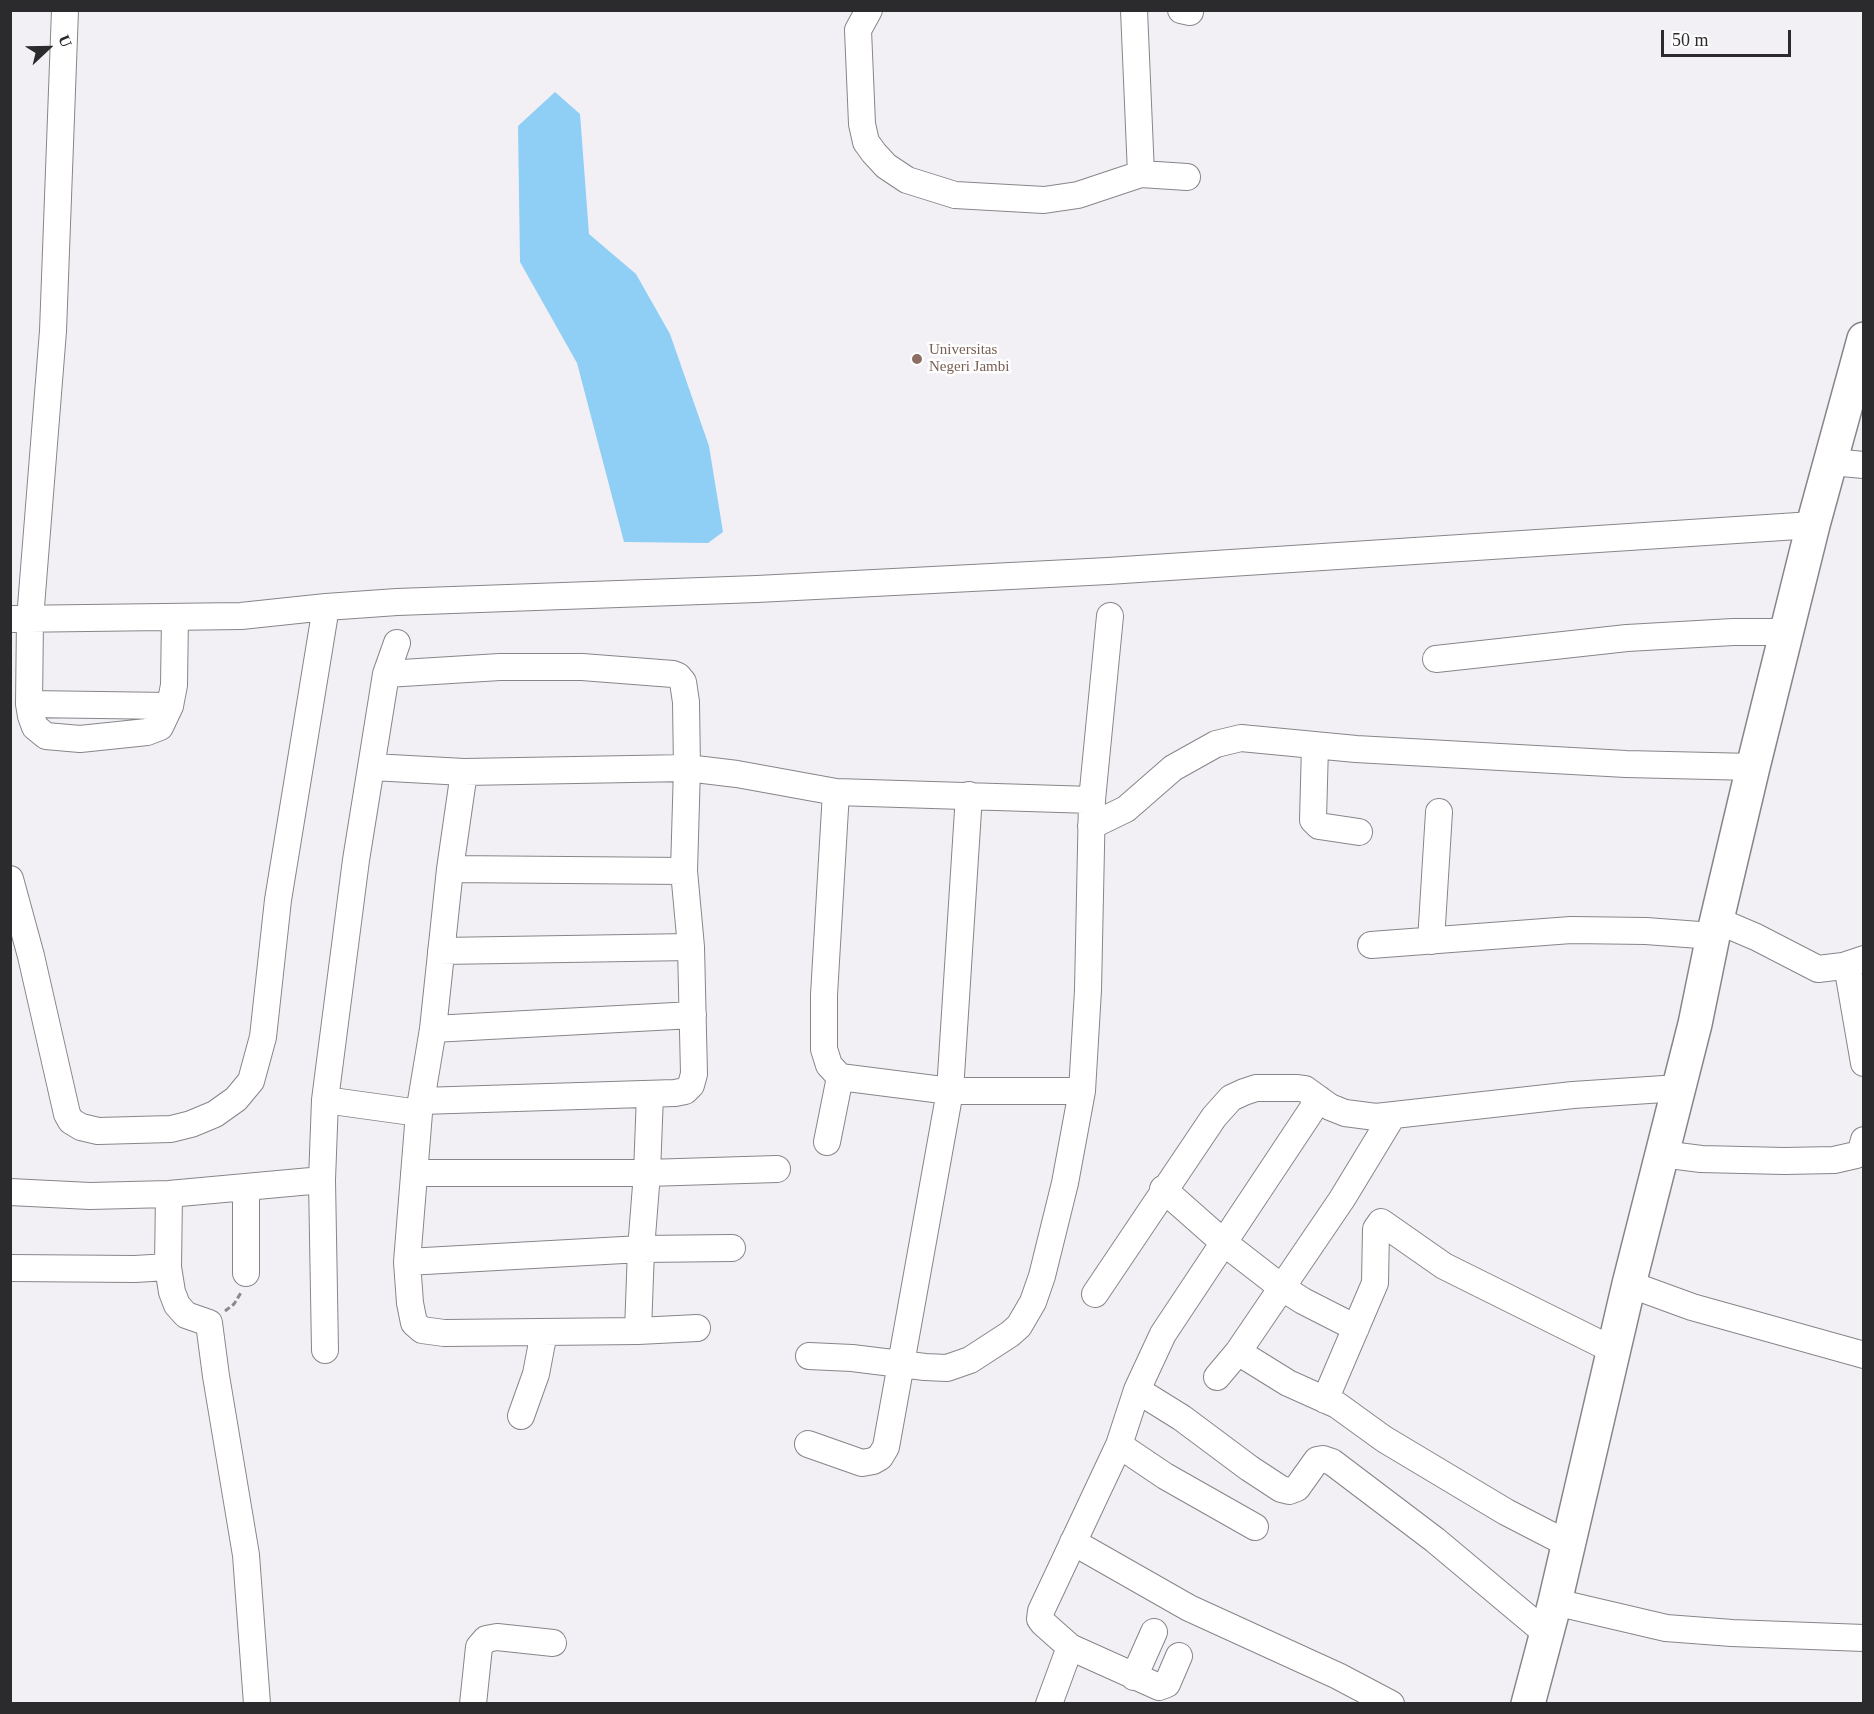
<!DOCTYPE html>
<style>
body{margin:0}
#map{position:relative;width:1874px;height:1714px;overflow:hidden;background:#f3f0f5;font-family:"Times New Roman",serif}
canvas{display:block}
.frame{position:absolute;inset:0;border:12px solid #2b2a2c;pointer-events:none}
.north{position:absolute;left:18px;top:18px;width:60px;height:60px;-webkit-text-stroke:4px #fefefe;paint-order:stroke;rotate:68deg;font-size:16px;font-weight:700;line-height:24px;text-align:center;color:#2b2a2c}
.north::after{content:'';display:block;margin:auto;width:21px;height:27px;background:#2b2a2c;clip-path:polygon(50% 0,100% 100%,50% 72%,0 100%)}
.scale{position:absolute;left:1661px;top:30px;width:130px;height:27px;box-sizing:border-box;border:3px solid #2b2a2c;border-top:0;padding-left:8px;font-size:18px;line-height:21px;white-space:nowrap;color:#2b2a2c;-webkit-text-stroke:4px #fefefe;paint-order:stroke}
</style>
<div id="map">
<canvas width="1874" height="1714"></canvas>
<div class="frame"></div>
<div class="north">U</div>
<div class="scale">50 m</div>
</div>
<script>
const ctx = document.querySelector('canvas').getContext('2d');
ctx.lineJoin = 'round';
function fillPath(path, color) { ctx.fillStyle = color; ctx.fill(path, 'evenodd'); }
const poly = rows => new Path2D(rows.map(r => 'M' + r).join(''));
function strokePath(path, color, width, dash) { ctx.strokeStyle = color; ctx.lineWidth = width; ctx.lineCap = dash ? 'butt' : 'round'; ctx.setLineDash(dash || []); ctx.stroke(path); }
function label(font, color, halo, rows, align = 'center') {
  ctx.font = font + ' "Times New Roman",serif'; ctx.lineWidth = 5; ctx.setLineDash([]); ctx.textBaseline = 'middle'; ctx.strokeStyle = halo; ctx.fillStyle = color; for (const [text, x, y, turn = 0] of rows) {
    ctx.save(); ctx.translate(x, y); ctx.rotate((+turn || 0) * Math.PI / 180); ctx.textAlign = isNaN(turn) ? turn : align; if (halo) ctx.strokeText(text, 0, 0); ctx.fillText(text, 0, 0); ctx.restore();
  }
}
fillPath(poly([
 [555,92,580,114,589,234,636,274,670,334,709,446,723,532,708,543,624,542,577,363,520,262,518,126]
]), '#8fcef5');
const minor = poly([
 [65,10,53,331,30,619,29,704,31,716,35,727,46,736,80,739,147,732,160,727,170,706,174,685,175,617],
 [869,10,858,30,862,124,866,142,874,153,886,166,907,180,955,195,1044,200,1078,195,1141,174,1187,177],
 [1134,10,1141,174],
 [1181,10,1190,12],
 [1831,462,1864,465],
 [10,619,241,616,326,607,397,602,757,589,1108,571,1813,525],
 [1436,659,1627,638,1733,632,1786,632],
 [386,674,500,667,582,667,673,674,678,676,683,682,686,702,687,768,684,871,691,947,694,1074,691,1085,685,1091,675,1093,421,1101],
 [29,704,170,706],
 [1315,746,1313,820,1319,826,1359,832],
 [372,767,464,772,687,768,737,774,836,792,1092,800],
 [464,772,450,869,433,1029,419,1113,407,1262,410,1303,414,1323,422,1330,444,1333,638,1331,697,1328],
 [969,795,950,1091,1082,1091],
 [1091,826,1126,809,1173,768,1216,744,1241,738,1356,749,1626,764,1753,767],
 [450,869,684,871],
 [10,879,31,956,67,1114,71,1121,81,1127,98,1131,171,1129,191,1124,215,1114,236,1099,251,1081,263,1037,278,900,326,607],
 [1716,920,1756,937,1818,969,1843,966,1864,959],
 [1431,941,1439,812],
 [1371,945,1571,930,1646,931,1713,936],
 [441,951,691,947],
 [1847,965,1864,1063],
 [433,1029,693,1015],
 [325,1100,419,1113],
 [827,1142,840,1077],
 [1662,1154,1701,1159,1784,1161,1834,1160,1856,1155,1861,1151,1864,1140],
 [414,1173,647,1173,777,1169],
 [246,1187,246,1273],
 [1163,1189,1223,1242,1281,1287,1303,1301,1356,1328],
 [10,1192,90,1196,169,1194,322,1180],
 [407,1262,641,1249,732,1248],
 [168,1267,172,1292,177,1305,186,1315,209,1323,216,1376,246,1555,257,1704],
 [10,1268,135,1269,168,1267,169,1194],
 [1629,1284,1692,1307,1864,1355],
 [1095,1294,1214,1117,1231,1098,1244,1092,1256,1088,1298,1088,1305,1089,1330,1107,1345,1113,1376,1117,1573,1095,1679,1088],
 [638,1331,641,1249,647,1173,650,1095],
 [325,1350,322,1180,325,1100,356,860,386,674,397,643],
 [1238,1352,1288,1383,1337,1405,1384,1439,1506,1512,1568,1544],
 [809,1356,852,1358,925,1367,947,1368,970,1360,1010,1334,1019,1326,1033,1302,1042,1276,1065,1183,1082,1091,1088,990,1092,800,1110,616],
 [1217,1377,1238,1352,1342,1199,1393,1115],
 [1137,1390,1182,1418,1249,1468,1281,1489,1289,1491,1297,1488,1317,1460,1323,1459,1332,1462,1435,1540,1546,1633],
 [1325,1400,1375,1283,1376,1229,1381,1222,1444,1266,1613,1350],
 [521,1416,536,1374,544,1332],
 [808,1444,862,1463,873,1461,880,1457,886,1447,950,1091,840,1077,829,1065,824,1049,824,995,836,792],
 [1119,1445,1165,1476,1255,1527],
 [1073,1542,1189,1608,1338,1676,1391,1704],
 [1555,1602,1666,1628,1732,1633,1864,1638],
 [1070,1647,1159,1687,1167,1684,1179,1656],
 [1134,1677,1154,1632],
 [473,1704,479,1647,486,1639,497,1637,553,1643],
 [1049,1704,1070,1647,1043,1623,1040,1619,1041,1611,1119,1445,1137,1390,1163,1334,1319,1099]
]);
const highway = poly([
 [1528,1704,1555,1602,1629,1284,1695,1024,1713,936,1753,767,1813,525,1864,339]
]);
strokePath(minor, '#88858a', 28);
strokePath(highway, '#88858a', 36);
strokePath(poly([
 [225,1311,234,1304,242,1291]
]), '#8a888c', 3, [6, 3]);
strokePath(minor, '#fff', 26);
strokePath(highway, '#fff', 33);
for (const [x, y, r, color] of [
 [917,359,6,"#8d6e63"]
]) { const dot = new Path2D(); dot.arc(x, y, r, 0, 2 * Math.PI); ctx.fillStyle = color; ctx.fill(dot); strokePath(dot, '#fefefe', 2); }
label('15px', '#785e54', '#fefefe', [
 ["Universitas",929,350],
 ["Negeri Jambi",929,367]
], 'left');
</script>
